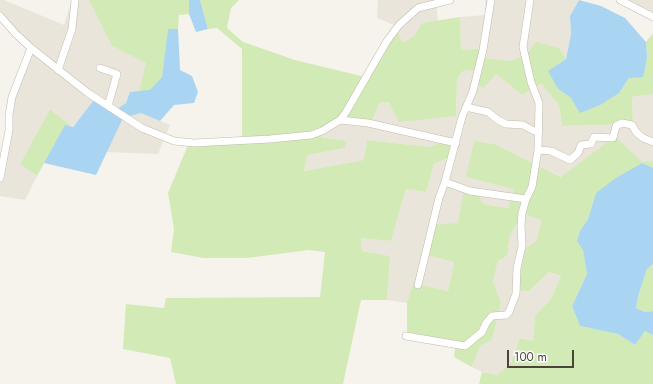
<!DOCTYPE html>
<style>
body{margin:0}
#map{position:relative;width:653px;height:384px;overflow:hidden;background:#f6f3ec;font-family:Jost,sans-serif}
canvas{display:block}
.scale{position:absolute;left:507px;top:350px;width:67px;height:18px;box-sizing:border-box;border:2px solid #4b4439;border-top:0;padding-left:5px;font-size:12px;line-height:14px;white-space:nowrap;color:#4b4439;-webkit-text-stroke:3px #fff;paint-order:stroke}
</style>
<div id="map">
<canvas width="653" height="384"></canvas>
<div class="scale">100 m</div>
</div>
<script>
const ctx = document.querySelector('canvas').getContext('2d');
ctx.lineJoin = 'round';
function fillPath(path, color) { ctx.fillStyle = color; ctx.fill(path, 'evenodd'); }
const poly = rows => new Path2D(rows.map(r => 'M' + r).join(''));
function strokePath(path, color, width, dash) { ctx.strokeStyle = color; ctx.lineWidth = width; ctx.lineCap = dash ? 'butt' : 'round'; ctx.setLineDash(dash || []); ctx.stroke(path); }
fillPath(poly([
 [0,0,4,0,64,25,72,0,89,0,112,46,147,63,139,92,130,93,126,103,114,112,94,101,72,127,50,109,20,164,37,176,25,200,0,196,0,168,10,101,29,50,0,16],
 [378,0,443,0,436,2,438,21,422,23,414,36,403,44,394,25,377,18],
 [485,0,579,0,570,16,571,34,566,59,559,48,527,54,509,61,485,58,484,48,461,50,460,17,486,15],
 [618,0,653,0,653,17],
 [473,70,496,74,522,95,541,82,559,105,562,126,633,124,632,97,653,94,653,161,642,163,615,136,562,177,497,145,514,189,508,208,483,204,458,224,426,255,454,262,448,291,413,283,407,303,387,300,390,256,362,251,361,238,391,241,406,189,426,192,434,164,450,157,455,137,429,147,367,140,365,160,304,171,306,155,345,148,347,141,321,137,323,127,380,102,456,116,457,79,463,71],
 [141,113,170,125,158,154,106,152,122,118],
 [523,214,541,220,529,291,549,272,561,276,551,299,535,315,533,341,520,338,511,363,497,375,482,372,472,367,480,346,492,340,501,303,493,281,498,261,507,256,510,235]
]), '#eae5da');
fillPath(poly([
 [89,0,189,0,189,14,179,15,178,29,168,30,162,77,150,91,139,92,146,63,112,46],
 [200,0,239,0,231,8,227,28,243,42,295,60,365,77,394,25,403,43,414,36,422,23,460,17,461,50,484,48,486,58,509,61,527,54,536,42,559,48,566,59,549,71,558,89,571,98,619,93,629,78,647,57,646,42,653,33,653,94,632,97,633,124,562,126,559,105,541,83,522,95,496,74,483,88,473,83,473,70,463,71,457,79,456,116,399,122,389,103,380,102,370,124,333,120,323,127,321,137,347,141,345,148,307,155,304,171,364,160,367,140,429,147,456,137,450,157,434,164,426,192,406,189,391,241,361,238,362,251,390,256,387,300,361,300,343,384,176,384,170,358,123,349,126,304,164,308,166,298,320,297,325,252,309,250,247,258,204,258,171,252,174,229,168,193,188,145,242,141,242,49,217,28,208,29],
 [50,109,72,127,65,126,37,176,20,164],
 [615,136,642,162,653,161,653,168,642,163,596,193,588,219,580,231,587,274,572,306,580,326,618,334,635,345,645,331,653,335,653,384,479,384,482,372,497,375,511,363,520,338,533,341,535,315,551,299,561,276,549,272,529,291,517,290,526,248,537,241,541,220,523,214,510,235,507,256,498,261,493,281,501,303,492,340,480,346,472,367,454,357,456,342,407,332,407,303,413,283,448,291,454,262,426,255,434,225,458,223,464,190,478,194,483,204,508,208,514,189,466,177,474,141,497,145,561,177],
 [653,264,653,311,645,312,636,308,639,293,647,269]
]), '#d2eab5');
fillPath(poly([
 [189,0,200,0,208,29,196,32,189,14],
 [579,0,601,6,625,18,646,42,647,57,643,77,629,78,619,93,600,105,580,113,571,98,558,89,548,71,566,59,571,34,570,16],
 [168,29,178,29,180,70,192,76,198,92,194,103,174,105,160,121,141,113,123,118,96,175,44,163,65,125,73,127,94,100,114,111,126,103,130,92,150,90,162,77],
 [642,163,653,168,653,264,647,269,639,293,636,308,645,312,653,311,653,335,645,331,635,345,618,334,580,326,572,306,587,274,583,250,577,241,580,231,588,219,596,193,616,178]
]), '#a9d4f2');
const minor = poly([
 [620,0,653,17],
 [0,16,16,34,31,48,88,93,142,128,174,141,194,143,270,139,311,135,322,131,340,120,346,112,387,41,399,25,418,8,450,0],
 [100,68,117,74,108,106],
 [58,70,72,29,75,0],
 [466,107,488,112,498,120,506,124,523,125,534,131,539,131],
 [340,120,368,123,456,143],
 [538,150,551,151,570,160,578,153,581,145,591,144,594,137,613,138,616,126,622,123,632,125,636,132,643,138,653,142],
 [0,178,9,130,9,115,12,97,31,48],
 [445,182,470,191,526,199],
 [418,285,439,198,445,182,462,117,473,91,483,50,491,0],
 [406,336,465,346,482,332,486,323,492,316,506,315,509,312,516,294,517,268,522,246,521,225,522,213,526,199,532,187,538,150,539,103,531,82,523,47,530,0]
]);
strokePath(minor, '#c2bbae', 8);
strokePath(minor, '#fff', 7);
</script>
